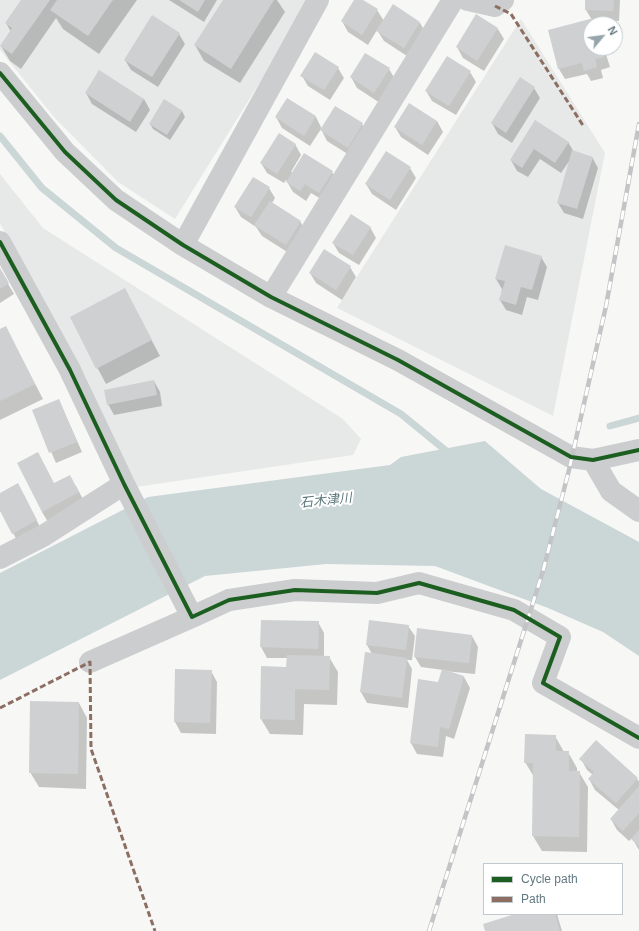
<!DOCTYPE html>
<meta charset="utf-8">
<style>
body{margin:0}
#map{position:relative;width:639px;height:931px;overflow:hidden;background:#f7f7f6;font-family:Arial,sans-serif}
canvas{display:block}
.legend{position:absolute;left:483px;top:863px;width:140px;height:52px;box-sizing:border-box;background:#fff;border:1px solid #c0c9cd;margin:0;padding:5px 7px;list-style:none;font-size:12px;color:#627882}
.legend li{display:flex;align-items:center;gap:8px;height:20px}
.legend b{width:20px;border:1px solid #c0c9cd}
.north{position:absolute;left:583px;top:16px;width:40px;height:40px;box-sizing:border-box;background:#fff;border:1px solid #c0c9cd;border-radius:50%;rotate:61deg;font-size:11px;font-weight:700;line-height:16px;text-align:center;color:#627882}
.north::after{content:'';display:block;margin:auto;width:14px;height:18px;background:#96a4ab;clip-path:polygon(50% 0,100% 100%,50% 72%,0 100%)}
</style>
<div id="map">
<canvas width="639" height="931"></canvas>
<ul class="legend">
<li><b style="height:5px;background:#1b5e20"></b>Cycle path</li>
<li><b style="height:5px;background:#8d6e63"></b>Path</li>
</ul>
<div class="north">N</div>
</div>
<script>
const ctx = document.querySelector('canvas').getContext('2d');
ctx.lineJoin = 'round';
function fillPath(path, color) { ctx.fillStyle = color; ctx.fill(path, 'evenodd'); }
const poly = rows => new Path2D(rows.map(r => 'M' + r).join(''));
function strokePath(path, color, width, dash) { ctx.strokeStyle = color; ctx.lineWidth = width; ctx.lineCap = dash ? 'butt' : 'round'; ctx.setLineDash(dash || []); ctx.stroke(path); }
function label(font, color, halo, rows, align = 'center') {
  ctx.font = font + ' Arial,"Noto Sans JP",sans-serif'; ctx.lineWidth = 4; ctx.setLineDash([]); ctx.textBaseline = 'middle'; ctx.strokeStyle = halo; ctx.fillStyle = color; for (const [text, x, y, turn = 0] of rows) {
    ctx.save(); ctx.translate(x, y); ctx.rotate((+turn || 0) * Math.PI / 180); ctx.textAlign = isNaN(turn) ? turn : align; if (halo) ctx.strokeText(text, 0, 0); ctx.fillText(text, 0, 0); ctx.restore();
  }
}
fillPath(poly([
 [0,0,311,0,175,219,118,182,54,117,0,50],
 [521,19,605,153,553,416,337,308],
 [0,174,43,228,343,419,361,439,353,455,136,487,86,377,2,227,0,223]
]), '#e7e9e8');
fillPath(poly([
 [485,441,541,489,639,542,639,656,603,632,548,608,435,566,326,564,205,576,0,680,0,573,148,497,390,465,401,457]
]), '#cbd6d7');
fillPath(poly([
 [23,0,137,0,99,54,63,29,56,18,21,69,10,61,1,46,11,32,6,23],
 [169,0,217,0,204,22],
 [224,0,277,0,285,12,240,83,204,61,195,45],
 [355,0,361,0,377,10,384,21,393,6,420,23,426,33,410,58,384,41,377,30,368,45,348,32,342,21],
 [586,0,620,0,619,21,594,20,596,24,591,24,591,48,604,48,610,67,601,70,603,78,591,81,587,74,565,79,559,69,592,20,586,10],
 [498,29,504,39,484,71,463,58,457,47],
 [179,34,185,44,158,87,131,70,125,60],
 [338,68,344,78,330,100,308,86,302,76],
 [389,69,395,79,380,103,357,88,351,77],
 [470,72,476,82,456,115,432,101,426,91],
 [534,88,540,98,512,143,498,134,492,123],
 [86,93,144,99,150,110,136,132,92,104],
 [287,99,316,117,322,129,362,124,368,135,354,158,327,141,321,129,310,146,282,128,276,117],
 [165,100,182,111,185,117,170,140,153,129,150,124],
 [437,121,443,132,428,155,401,137,395,127],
 [535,122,568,142,574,152,592,157,598,168,583,219,564,213,558,203,570,160,561,173,540,159,528,177,517,171,511,160],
 [295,144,301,155,291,172,332,172,338,183,326,202,311,193,306,201,293,192,286,180,284,183,267,173,261,163],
 [410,168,416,178,396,210,372,194,366,184],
 [269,188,275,198,272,203,300,221,306,232,292,255,262,236,256,227,241,217,235,207],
 [370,227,376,238,359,265,339,253,333,243],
 [541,257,547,267,538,300,527,297,522,315,506,310,500,300,502,289,496,279],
 [350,267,356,277,342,300,316,283,310,273],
 [0,270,14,294,0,303],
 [133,305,160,356,106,384,71,318],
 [6,328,43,399,0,420,0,331],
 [154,381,160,392,162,406,114,415,108,404],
 [59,400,82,452,56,463,33,410],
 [54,484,76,486,85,503,48,522,42,512],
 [0,494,24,495,42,531,19,544,0,509],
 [370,621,408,626,415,636,412,660,407,660,412,669,408,708,367,703,361,692,372,654,367,645],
 [318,622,324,633,324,657,329,657,338,672,337,705,304,704,303,735,270,734,261,719,262,667,287,668,288,658,267,658,261,647],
 [472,636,478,647,475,674,444,671,464,677,470,688,454,739,446,736,443,757,417,754,411,743,439,683,443,670,421,667,415,657],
 [176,670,211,671,217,682,216,734,181,733,175,722],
 [79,703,87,718,86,789,39,787,30,772],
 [555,736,564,752,568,752,577,768,577,772,579,772,588,787,587,852,542,851,533,836,534,777,525,762],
 [596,742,639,781,639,850,632,838,629,841,617,830,611,819,619,810,595,790,589,779,593,775,587,770,581,759],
 [518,914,557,914,562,931,486,931]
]), '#0003');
strokePath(poly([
 [0,136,42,188,116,248,401,414,450,454],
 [610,426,639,418]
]), '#cbd6d7', 7);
fillPath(poly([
 [21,0,50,0,12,54,0,46,12,28,5,23],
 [57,0,113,0,88,36,50,10],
 [179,0,205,0,198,12],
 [223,0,274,0,231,69,194,45],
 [354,0,363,0,378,9,362,35,341,21],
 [585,0,614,0,613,11,585,10],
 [393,4,420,22,404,48,376,31],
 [476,14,498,28,477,61,456,47],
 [152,15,180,33,152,77,124,60],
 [594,18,595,24,591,24,591,48,602,48,604,57,595,59,597,67,584,71,582,63,558,69,548,30],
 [315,52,339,67,324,90,300,76],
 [365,53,390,68,374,93,350,77],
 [447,56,471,71,449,106,425,91],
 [99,70,144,99,130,122,85,93],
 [520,77,535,87,506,133,491,123],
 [287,98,316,116,304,136,275,117],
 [164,99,182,111,167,135,149,124],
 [409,103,437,121,422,145,394,127],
 [335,106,363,123,348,148,320,130],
 [535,120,569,142,555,163,534,149,522,168,510,160],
 [279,133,296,144,277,174,260,163],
 [572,150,593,157,577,209,557,203],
 [386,151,411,167,390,200,365,184],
 [304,153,333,171,319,193,305,184,300,191,286,182],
 [253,177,270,187,251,217,234,207],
 [270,201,301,221,286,245,254,225],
 [351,214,371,227,353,255,332,243],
 [505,245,542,256,532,290,521,287,516,305,499,300,505,281,495,279],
 [324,249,351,266,336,290,309,273],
 [0,268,9,283,0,289],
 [125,288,152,340,96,369,70,317],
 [6,326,35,384,0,401,0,329],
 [154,380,157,395,107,405,104,390],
 [59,399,77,442,49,453,32,410],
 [38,452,54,483,70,475,79,492,42,512,17,463],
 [18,483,37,520,12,534,0,511,0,493],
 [261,620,319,621,318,649,260,647],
 [369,620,409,625,406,650,366,645],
 [417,628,472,635,469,663,414,657],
 [365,652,407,658,402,698,360,692],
 [287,655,330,656,329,690,295,689,295,720,260,719,261,666,286,667],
 [175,669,212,670,210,723,174,722],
 [442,669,464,676,449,729,440,727,438,747,410,743,418,679,438,682],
 [30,701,79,702,78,774,29,773],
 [525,734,556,735,556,751,569,751,569,771,580,771,579,837,532,836,533,763,524,763],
 [596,740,638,778,616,803,588,779,594,772,579,759],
 [639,786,639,813,623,831,610,819],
 [639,830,639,846,631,839],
 [515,914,555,914,560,931,485,931,483,924]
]), '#ced0d1');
strokePath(poly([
 [468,0,495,6,503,0],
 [0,73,65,152,116,200,183,245,271,297,398,360,571,457,593,460,639,450],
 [0,242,70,370,124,484,192,617,229,600,295,590,377,593,419,583,514,610,560,637,543,683,639,738],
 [183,245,318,0],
 [271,297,453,0],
 [593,460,611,491,639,511],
 [0,558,43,536,124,484],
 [90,662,192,617]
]), '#cccdce', 22);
const rail = poly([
 [429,931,543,571,569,470,606,306,639,124]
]);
strokePath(rail, '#c2c4c5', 4.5);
strokePath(rail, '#fff', 3, [9]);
strokePath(poly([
 [495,6,511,14,584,127],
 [0,708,90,662,91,749,155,931]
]), '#8d6e63', 3, [6, 3]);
strokePath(poly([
 [0,73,65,152,116,200,183,245,271,297,398,360,571,457,593,460,639,450],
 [0,242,70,370,124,484,192,617,229,600,295,590,377,593,419,583,514,610,560,637,543,683,639,738]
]), '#1b5e20', 4);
label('italic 13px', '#5d787c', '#fff', [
 ["石木津川",326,501,-6]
]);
</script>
